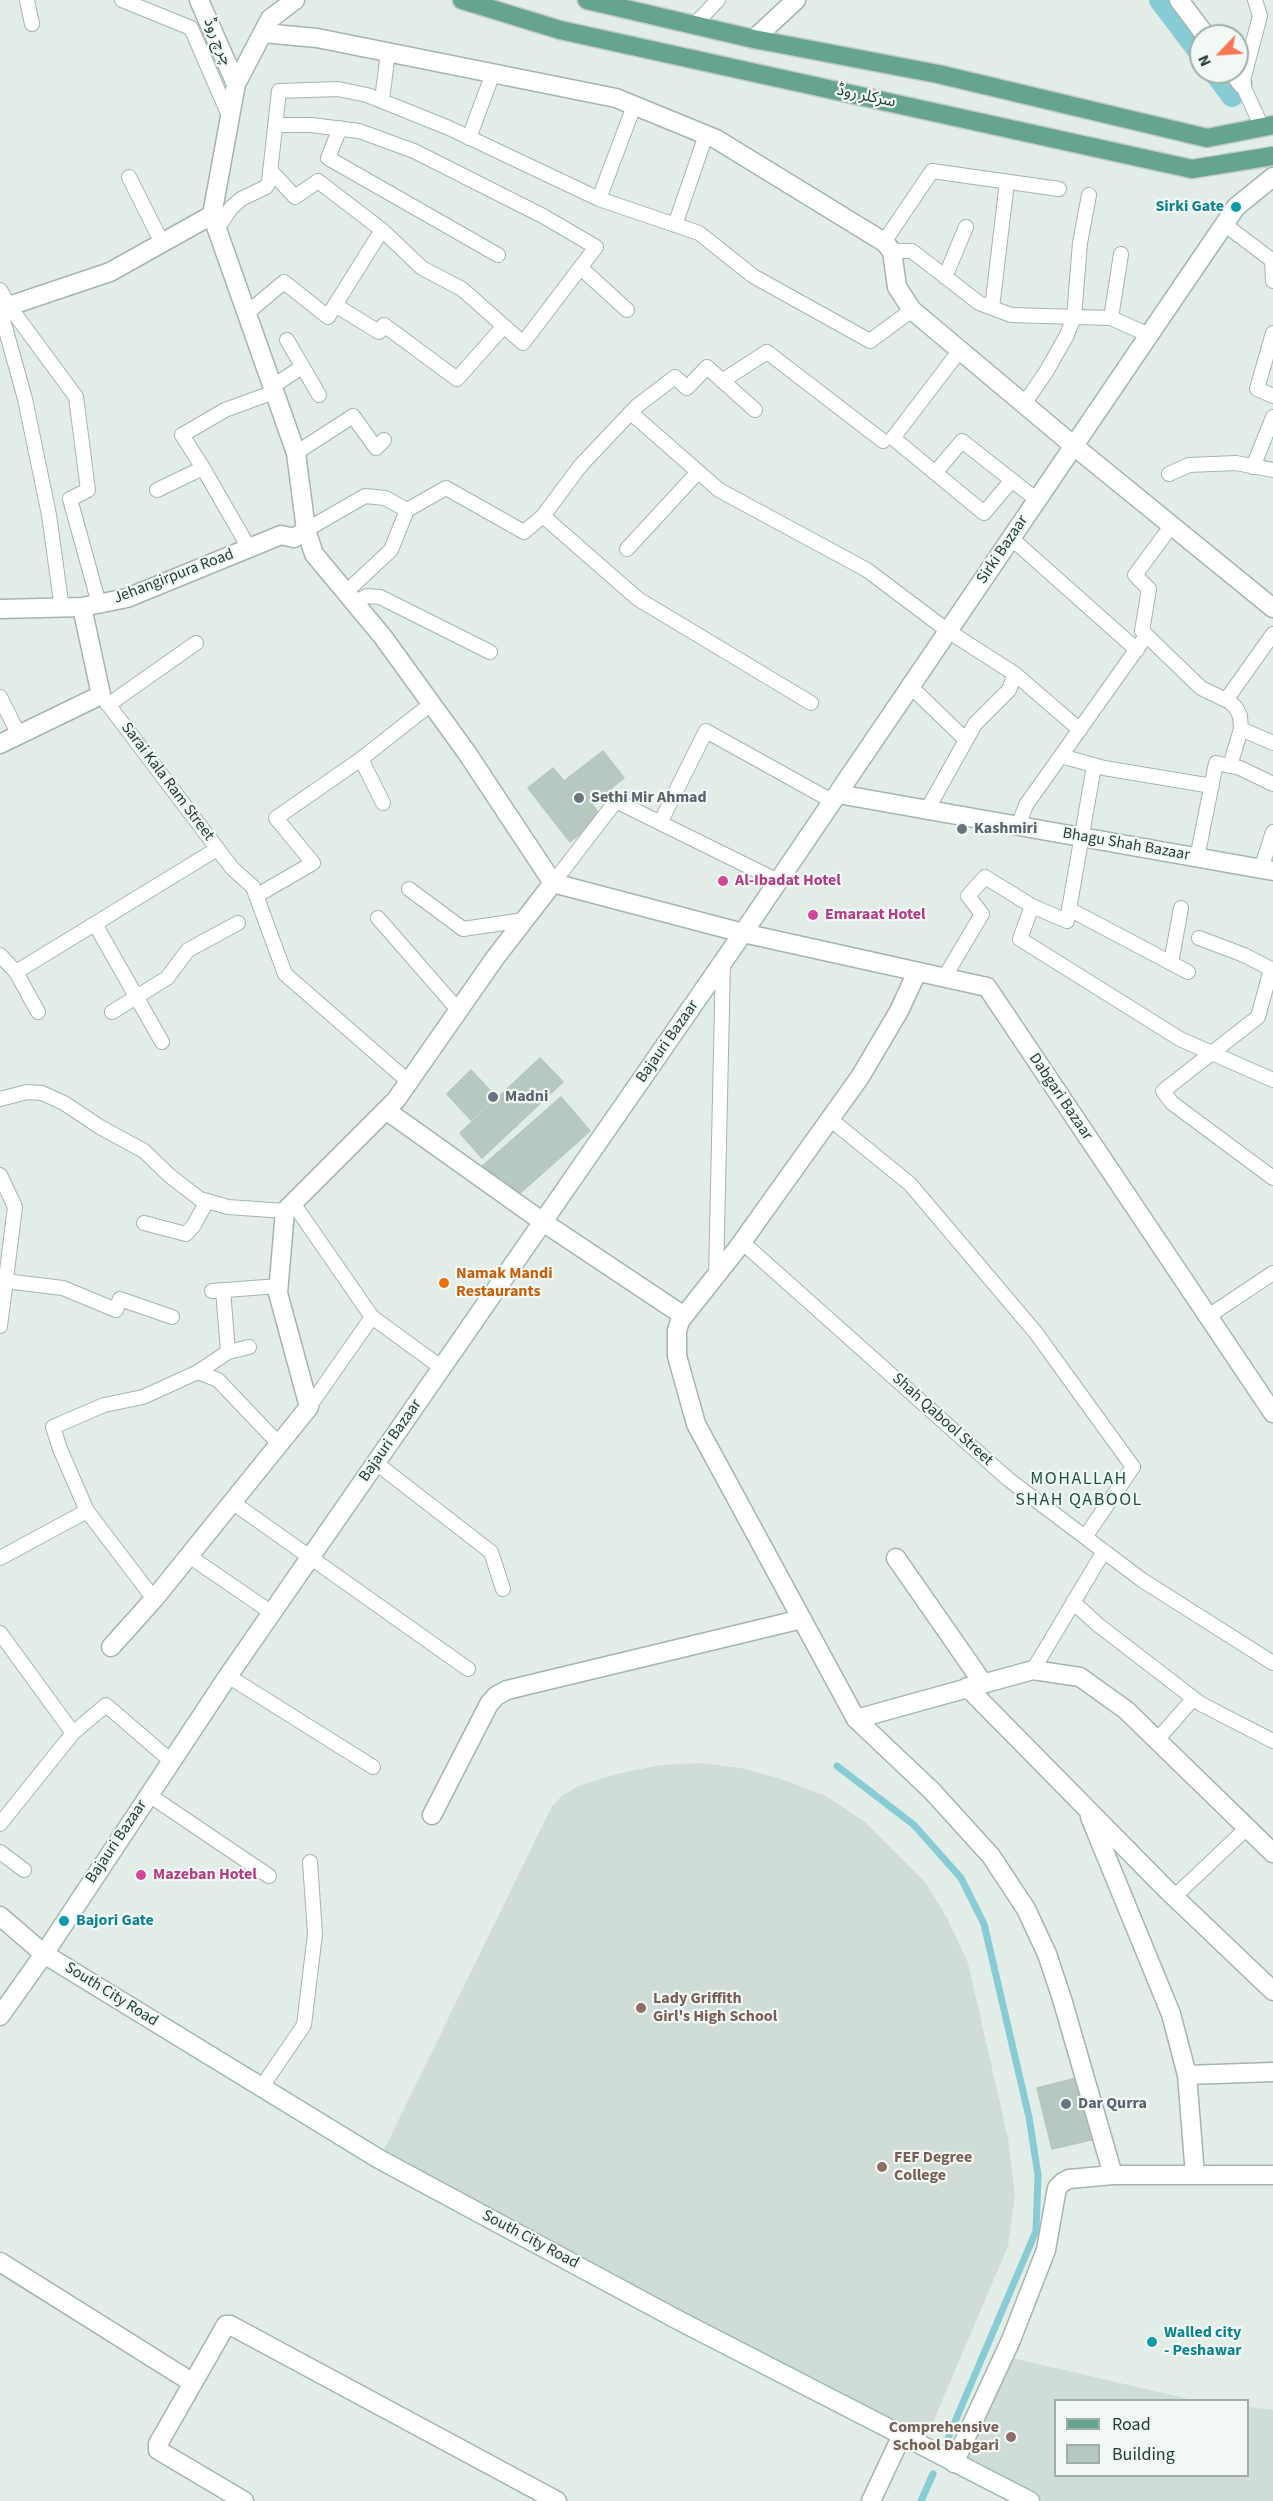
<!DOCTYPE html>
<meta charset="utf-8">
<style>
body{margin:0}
#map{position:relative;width:1273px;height:2501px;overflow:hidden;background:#e2ede7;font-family:"Source Sans 3",sans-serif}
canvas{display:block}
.legend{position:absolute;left:1054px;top:2399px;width:195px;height:78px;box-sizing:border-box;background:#f2f9f5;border:2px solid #9eafa8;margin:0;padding:8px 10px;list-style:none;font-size:18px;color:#213f35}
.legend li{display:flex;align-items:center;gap:12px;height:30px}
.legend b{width:30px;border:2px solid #9eafa8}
.north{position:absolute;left:1189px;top:24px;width:60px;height:60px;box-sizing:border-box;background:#f2f9f5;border:2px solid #9eafa8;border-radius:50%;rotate:245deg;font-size:16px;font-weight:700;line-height:24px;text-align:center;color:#213f35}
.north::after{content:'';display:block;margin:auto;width:21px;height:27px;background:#f87654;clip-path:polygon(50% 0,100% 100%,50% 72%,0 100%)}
</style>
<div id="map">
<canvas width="1273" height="2501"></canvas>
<ul class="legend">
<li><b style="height:8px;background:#64a491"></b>Road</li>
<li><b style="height:16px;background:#b7c8c0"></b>Building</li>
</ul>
<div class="north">N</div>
</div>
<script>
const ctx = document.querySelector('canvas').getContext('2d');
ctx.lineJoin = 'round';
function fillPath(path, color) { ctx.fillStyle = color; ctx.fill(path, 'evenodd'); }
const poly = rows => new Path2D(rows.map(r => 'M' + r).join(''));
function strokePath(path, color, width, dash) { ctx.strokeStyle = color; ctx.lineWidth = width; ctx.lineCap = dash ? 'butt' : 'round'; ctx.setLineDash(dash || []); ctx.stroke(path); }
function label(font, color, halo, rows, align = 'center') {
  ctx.font = font + ' "Source Sans 3","Noto Sans Arabic",sans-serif'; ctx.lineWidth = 4.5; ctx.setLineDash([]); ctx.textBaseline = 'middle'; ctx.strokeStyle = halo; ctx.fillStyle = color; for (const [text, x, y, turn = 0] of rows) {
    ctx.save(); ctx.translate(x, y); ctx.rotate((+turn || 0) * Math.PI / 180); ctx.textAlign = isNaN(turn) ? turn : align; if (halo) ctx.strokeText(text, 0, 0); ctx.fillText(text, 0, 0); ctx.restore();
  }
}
fillPath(poly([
 [701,1763,741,1768,781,1779,826,1796,865,1822,926,1883,947,1918,968,1963,1008,2138,1015,2196,1008,2246,923,2446,379,2160,552,1806,563,1795,579,1786,616,1774,661,1765],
 [1004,2356,1193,2400,1056,2400,1056,2476,1248,2476,1248,2407,1273,2410,1273,2501,1030,2501,954,2463]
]), '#d0ddd6');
strokePath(poly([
 [837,1766,914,1825,961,1878,984,1924,1029,2117,1038,2175,1036,2231,948,2438],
 [921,2501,933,2474]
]), '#87cbd4', 7);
strokePath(poly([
 [1160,0,1201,54],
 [1214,72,1232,96]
]), '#87cbd4', 22);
const building = poly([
 [603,751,624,778,592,804,601,817,570,842,528,788,553,768,564,781,603,751],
 [540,1058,563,1082,482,1158,460,1133,540,1058],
 [471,1070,496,1097,471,1120,447,1094,471,1070],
 [561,1097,590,1131,518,1195,479,1169,561,1097],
 [1080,2077,1095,2139,1052,2149,1037,2088,1080,2077]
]);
fillPath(building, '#b7c8c0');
strokePath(building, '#b4c7be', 1.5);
const service = poly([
 [27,0,32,24],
 [122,0,191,28,230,118],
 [1255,0,1260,16,1242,84,1262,127],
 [694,25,718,0],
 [382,100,388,52],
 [340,128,328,158,498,255],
 [469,138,493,73],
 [270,170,295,197,318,181,382,230,422,268,462,289,523,343,596,247,543,216,414,151,359,131,311,125,275,125],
 [129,177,162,243],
 [599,199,699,233,753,276,870,341,912,310],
 [1224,224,1273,261],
 [675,225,706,135],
 [217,229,231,208,241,199,266,187,269,182,279,91,338,89,367,95,449,128,599,199,634,106],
 [884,242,932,171,1059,189],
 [892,251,912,251,979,303,1011,315,1111,318,1149,335],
 [1272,261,1273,281],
 [581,268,627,310],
 [945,277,966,227],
 [0,290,9,306,76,397,88,490,70,499,99,604],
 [335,305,382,230],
 [992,308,1007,182],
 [0,309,25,399,49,515,62,609],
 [247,313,284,282,328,317,335,305,379,332,384,325,457,379,504,326],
 [1111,318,1121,254],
 [1273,333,1257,389,1273,396],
 [287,340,319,395],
 [960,350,893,438,984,513,1012,480],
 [722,381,767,352,883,441],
 [273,386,302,367],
 [1024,404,1046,372,1067,335,1074,317,1080,243,1089,195],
 [631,413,719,490,867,570,948,631,1015,674,1080,730],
 [296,453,353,416,376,448,384,440],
 [1253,467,1273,417],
 [203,468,182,435,225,410,274,392],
 [935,473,962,441,1037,500],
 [1169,474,1189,465,1236,463,1273,470],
 [157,490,203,468,249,548],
 [543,516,581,465,637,406,675,377,687,388,707,367,755,410],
 [1172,525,1135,575,1149,589,1142,631,1201,688,1230,702,1236,708,1240,716,1241,729,1273,743],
 [306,530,365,496,385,498,407,510,446,488,524,532,543,516,638,599,811,703],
 [1011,538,1137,650],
 [627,549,698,472],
 [346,592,391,550,407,510],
 [354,603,367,596,380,597,490,652],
 [910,686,966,740],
 [101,695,232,868,253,887,285,974,409,1082],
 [0,697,19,735],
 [1226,700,1273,634],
 [108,705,196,643],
 [1061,756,1104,768,1212,786],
 [361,759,383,803],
 [1230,766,1241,729],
 [927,810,975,724,1009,690,1015,674],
 [660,823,706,731,832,801],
 [1018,826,1026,805,1146,636],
 [1197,858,1216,763,1240,768,1273,784],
 [1261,869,1273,832],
 [553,883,616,801,778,881],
 [409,889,463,929,524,920],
 [256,896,313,863,276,818,361,759,431,704],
 [1032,906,1020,939,1180,1039,1273,1080],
 [1069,909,1188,972],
 [378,918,459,1011],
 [95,924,162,1042],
 [1199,938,1244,955,1273,970],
 [0,955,16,972,38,1012],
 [1171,963,1181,908],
 [1271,969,1258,1017,1163,1091,1172,1103,1273,1178],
 [16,972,217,849],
 [944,978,982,914,968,896,985,877,1032,906,1067,921,1094,766],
 [112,1012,167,978,188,950,238,923],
 [0,1099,27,1092,42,1093,64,1103,100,1127,144,1151,170,1176,200,1199,228,1207,285,1211],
 [830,1119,910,1184,1036,1333,1133,1467,1085,1537],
 [0,1175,15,1207,0,1326],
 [293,1203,372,1317,442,1368],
 [144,1223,186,1234,194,1225,207,1201],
 [742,1242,1008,1479,1142,1580,1273,1663],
 [716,1277,723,962],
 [5,1281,63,1288,116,1310,120,1299,172,1317],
 [223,1290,228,1352],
 [212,1291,279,1286],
 [1207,1317,1273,1273],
 [198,1372,218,1380,279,1444],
 [309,1407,372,1317],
 [376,1463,491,1552,503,1589],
 [232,1502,468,1669],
 [189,1556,272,1613],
 [0,1558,87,1511],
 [154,1599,87,1511,60,1449,53,1427,104,1405,143,1397,198,1372,228,1352,249,1347],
 [1073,1602,1097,1624,1201,1704,1273,1741],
 [0,1633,73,1733],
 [1033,1670,1104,1551],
 [228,1676,373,1767],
 [1157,1740,1193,1699],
 [149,1795,269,1876],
 [0,1824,73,1733,106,1705,171,1761],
 [0,1852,24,1870],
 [1174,1897,1247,1828],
 [261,2088,304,2025,315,1934,310,1862]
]);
const minor = poly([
 [199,0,236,84],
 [295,0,270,19,236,84,212,215,296,453,306,530,314,554,383,637,467,753,553,883,743,933],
 [1179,0,1206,36],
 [263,33,317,38,616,98,716,139,884,242,892,251,897,287,912,310,1074,446,1273,608],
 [754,39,796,0],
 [1233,72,1242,84],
 [0,309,110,272,212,215],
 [0,609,82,607,127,598,281,535,294,538,306,530],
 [0,744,101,695,82,607],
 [838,794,1273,871],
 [917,972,899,1011,860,1077,737,1249,680,1321,677,1330,677,1356,696,1424,856,1719,932,1791,991,1856,1026,1909,1047,1954,1062,1999,1113,2175],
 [387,1111,543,1222,684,1316],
 [896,1558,983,1683],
 [111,1647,154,1599,309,1407,278,1293,285,1211,396,1100,495,958,553,883],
 [967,1687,1166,1889,1273,1991],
 [856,1719,1033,1670,1080,1677,1126,1710,1273,1853],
 [432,1815,489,1704,496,1696,507,1690,802,1619],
 [1090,1817,1171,2014,1187,2075,1195,2175],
 [0,1916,44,1954],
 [1187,2075,1273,2072],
 [0,2262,193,2383],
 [954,2463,1011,2340,1046,2250,1057,2188,1063,2182,1069,2179,1113,2175,1273,2175],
 [244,2501,158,2450,158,2444,226,2325,230,2325,557,2501],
 [871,2501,902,2435]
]);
const tertiary = poly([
 [743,933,987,987,1273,1413]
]);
const secondary = poly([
 [44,1954,379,2159,678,2320,1030,2501],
 [0,2016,44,1954,228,1676,743,933,1236,207,1273,177]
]);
const primary = poly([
 [462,0,560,30,1192,169,1273,156],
 [587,0,754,39,938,74,1207,138,1273,125]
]);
strokePath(service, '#a4b5ae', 16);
strokePath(minor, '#a4b5ae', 21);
strokePath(tertiary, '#a4b5ae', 21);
strokePath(secondary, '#9fb9af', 21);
strokePath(primary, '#c1c9c6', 21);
strokePath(service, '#fff', 14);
strokePath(minor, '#fff', 18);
strokePath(tertiary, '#fff', 18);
strokePath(secondary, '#fff', 18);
strokePath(primary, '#64a491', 18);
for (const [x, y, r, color] of [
 [1236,207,6,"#0f9aa8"],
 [579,798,6,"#6b7280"],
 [962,829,6,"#6b7280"],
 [723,881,6,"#d1479c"],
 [813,915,6,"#d1479c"],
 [493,1097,6,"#6b7280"],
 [444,1283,6,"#e8710a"],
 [141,1875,6,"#d1479c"],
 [64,1921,6,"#0f9aa8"],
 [641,2008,6,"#8d6e63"],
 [1066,2104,6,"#6b7280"],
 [882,2167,6,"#8d6e63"],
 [1152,2342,6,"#0f9aa8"],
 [1011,2437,6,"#8d6e63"]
]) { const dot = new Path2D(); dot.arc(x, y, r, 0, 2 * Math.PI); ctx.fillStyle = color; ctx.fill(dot); strokePath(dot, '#f2f9f5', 2); }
label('16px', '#213f35', '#f2f9f5', [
 ["چرچ روڈ",217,42,67],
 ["سرکلر روڈ",866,97,12],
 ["Sirki Bazaar",1003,550,-56],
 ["Jehangirpura Road",174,577,-21],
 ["Sarai Kala Ram Street",167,782,53],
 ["Bhagu Shah Bazaar",1126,845,10],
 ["Bajauri Bazaar",668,1042,-55],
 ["Dabgari Bazaar",1060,1097,56],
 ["Shah Qabool Street",942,1420,42],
 ["Bajauri Bazaar",391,1441,-55],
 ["Bajauri Bazaar",117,1842,-56],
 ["South City Road",111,1995,32],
 ["South City Road",530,2240,28]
]);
label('bold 16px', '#0d838f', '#f2f9f5', [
 ["Sirki Gate",1224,207,"right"],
 ["Bajori Gate",76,1921],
 ["Walled city",1164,2333],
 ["- Peshawar",1164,2351]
], 'left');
label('bold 16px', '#5b616d', '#f2f9f5', [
 ["Sethi Mir Ahmad",591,798],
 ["Kashmiri",974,829],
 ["Madni",505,1097],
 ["Dar Qurra",1078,2104]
], 'left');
label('bold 16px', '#b23c85', '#f2f9f5', [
 ["Al-Ibadat Hotel",735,881],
 ["Emaraat Hotel",825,915],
 ["Mazeban Hotel",153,1875]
], 'left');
label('bold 16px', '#c56008', '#f2f9f5', [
 ["Namak Mandi",456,1274],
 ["Restaurants",456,1292]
], 'left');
label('bold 16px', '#785e54', '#f2f9f5', [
 ["Lady Griffith",653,1999],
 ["Girl's High School",653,2017],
 ["FEF Degree",894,2158],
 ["College",894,2176],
 ["Comprehensive",999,2428,"right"],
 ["School Dabgari",999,2446,"right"]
], 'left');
ctx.letterSpacing = '1.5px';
label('18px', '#1c5242', '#f2f9f5', [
 ["MOHALLAH",1079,1480],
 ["SHAH QABOOL",1079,1501]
]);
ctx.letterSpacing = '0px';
</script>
